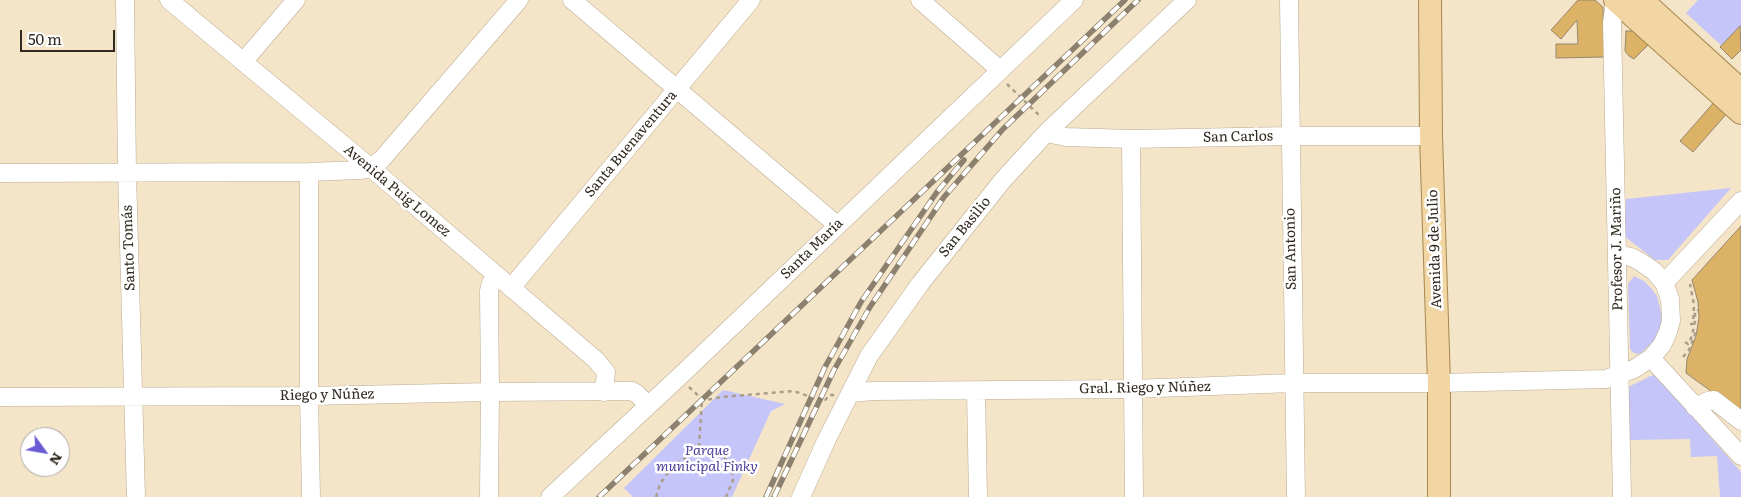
<!DOCTYPE html>
<meta charset="utf-8">
<style>
body{margin:0}
#map{position:relative;width:1741px;height:497px;overflow:hidden;background:#f4e4c8;font-family:Literata,serif}
canvas{display:block}
.north{position:absolute;left:20px;top:427px;width:50px;height:50px;box-sizing:border-box;background:#fff;border:1px solid #acaaa5;border-radius:50%;rotate:122deg;font-size:14px;font-weight:700;line-height:20px;text-align:center;color:#302a1f}
.north::after{content:'';display:block;margin:auto;width:18px;height:22px;background:#6a5bd5;clip-path:polygon(50% 0,100% 100%,50% 72%,0 100%)}
.scale{position:absolute;left:20px;top:30px;width:95px;height:22px;box-sizing:border-box;border:2px solid #302a1f;border-top:0;padding-left:6px;font-size:15px;line-height:18px;white-space:nowrap;color:#302a1f;-webkit-text-stroke:4px #fff;paint-order:stroke}
</style>
<div id="map">
<canvas width="1741" height="497"></canvas>
<div class="north">N</div>
<div class="scale">50 m</div>
</div>
<script>
const ctx = document.querySelector('canvas').getContext('2d');
ctx.lineJoin = 'round';
function fillPath(path, color) { ctx.fillStyle = color; ctx.fill(path, 'evenodd'); }
const poly = rows => new Path2D(rows.map(r => 'M' + r).join(''));
function strokePath(path, color, width, dash) { ctx.strokeStyle = color; ctx.lineWidth = width; ctx.lineCap = dash ? 'butt' : 'round'; ctx.setLineDash(dash || []); ctx.stroke(path); }
function label(font, color, halo, rows, align = 'center') {
  ctx.font = font + ' Literata,serif'; ctx.lineWidth = 5; ctx.setLineDash([]); ctx.textBaseline = 'middle'; ctx.strokeStyle = halo; ctx.fillStyle = color; for (const [text, x, y, turn = 0] of rows) {
    ctx.save(); ctx.translate(x, y); ctx.rotate((+turn || 0) * Math.PI / 180); ctx.textAlign = isNaN(turn) ? turn : align; if (halo) ctx.strokeText(text, 0, 0); ctx.fillText(text, 0, 0); ctx.restore();
  }
}
fillPath(poly([
 [1698,0,1741,0,1741,27,1723,47,1686,13],
 [1731,188,1668,260,1655,260,1624,236,1626,199],
 [1634,276,1644,281,1651,288,1657,296,1662,316,1661,325,1654,341,1641,353,1637,354,1632,352,1630,348,1628,284],
 [1653,375,1658,377,1741,472,1741,497,1720,497,1717,456,1691,457,1690,439,1629,440,1626,394,1628,387],
 [723,390,785,404,771,411,732,497,633,497,624,488]
]), '#c5c5f9');
const building = poly([
 [1578,0,1595,0,1603,7,1604,57,1556,58,1556,44,1578,44,1577,20,1561,39,1551,30,1578,0],
 [1740,26,1741,50,1732,59,1720,47,1740,26],
 [1626,31,1632,31,1640,38,1642,36,1650,43,1634,59,1629,56,1625,51,1626,31],
 [1717,99,1729,111,1693,152,1680,141,1717,99],
 [1741,226,1741,413,1686,373,1687,359,1696,336,1699,317,1698,302,1692,280,1741,226]
]);
fillPath(building, '#dcb267');
strokePath(building, '#95866d', 1);
const minor = poly([
 [125,0,127,172,136,497],
 [169,0,371,168,596,360,606,372,604,392],
 [572,0,837,225],
 [920,0,1000,70],
 [1289,0,1296,497],
 [1615,1,1612,23,1622,497],
 [243,62,296,0],
 [1046,133,1066,137,1131,139,1290,136,1431,136],
 [1131,139,1134,497],
 [309,172,309,396,311,497],
 [0,173,309,172,361,170,371,168,382,159,519,0],
 [1664,283,1741,201],
 [511,288,751,0],
 [1651,358,1741,456],
 [976,391,978,497],
 [851,393,873,391,1132,389,1293,383,1439,383,1606,379,1634,369,1651,358,1662,345,1668,332,1671,321,1670,299,1664,283,1654,271,1639,261,1631,257,1617,254],
 [0,397,309,396,490,392,632,391,637,394,648,405],
 [1695,407,1708,401,1714,400,1741,421],
 [489,497,490,392,489,291,491,283,496,275],
 [550,497,679,377,1074,0],
 [801,497,826,441,869,356,920,284,1003,180,1046,133,1187,0]
]);
const major = poly([
 [1430,0,1431,136,1439,383,1439,497],
 [1615,0,1741,113],
 [1642,0,1741,90]
]);
strokePath(minor, '#bbab91', 19);
strokePath(major, '#a7884e', 24);
strokePath(poly([
 [1007,84,1041,117],
 [1690,324,1693,324,1694,305,1690,284],
 [1685,342,1688,344,1692,336,1695,321,1695,311,1699,310],
 [1683,357,1689,350,1697,329],
 [689,387,702,399,706,400,722,397,794,391,824,402,829,395,835,395],
 [699,447,702,399],
 [656,497,660,484,671,468,699,448,708,447,721,454,731,465,733,480,726,497]
]), '#ab9e89', 2.5, [4, 4]);
strokePath(minor, '#fff', 18);
strokePath(major, '#f1d6a4', 22);
const rail = poly([
 [599,497,1125,0],
 [766,497,825,367,861,302,937,192,964,160],
 [774,497,834,370,870,307,944,197,1003,129,1138,0]
]);
strokePath(rail, '#8c816e', 5.5);
strokePath(rail, '#fff', 4, [11]);
label('14px', '#302a1f', '#fff', [
 ["San Carlos",1238,137,-1],
 ["Santa Buenaventura",631,144,-50],
 ["Avenida Puig Lomez",397,191,40],
 ["San Basilio",965,227,-51],
 ["Santo Tomás",129,248,-92],
 ["Santa María",812,249,-44],
 ["San Antonio",1291,249,-91],
 ["Avenida 9 de Julio",1435,249,-92],
 ["Profesor J. Mariño",1617,249,-91],
 ["Gral. Riego y Núñez",1145,388,-1],
 ["Riego y Núñez",327,395,-1]
]);
label('italic 14px', '#4e449a', '#fff', [
 ["Parque",707,451],
 ["municipal Finky",707,467]
]);
</script>
